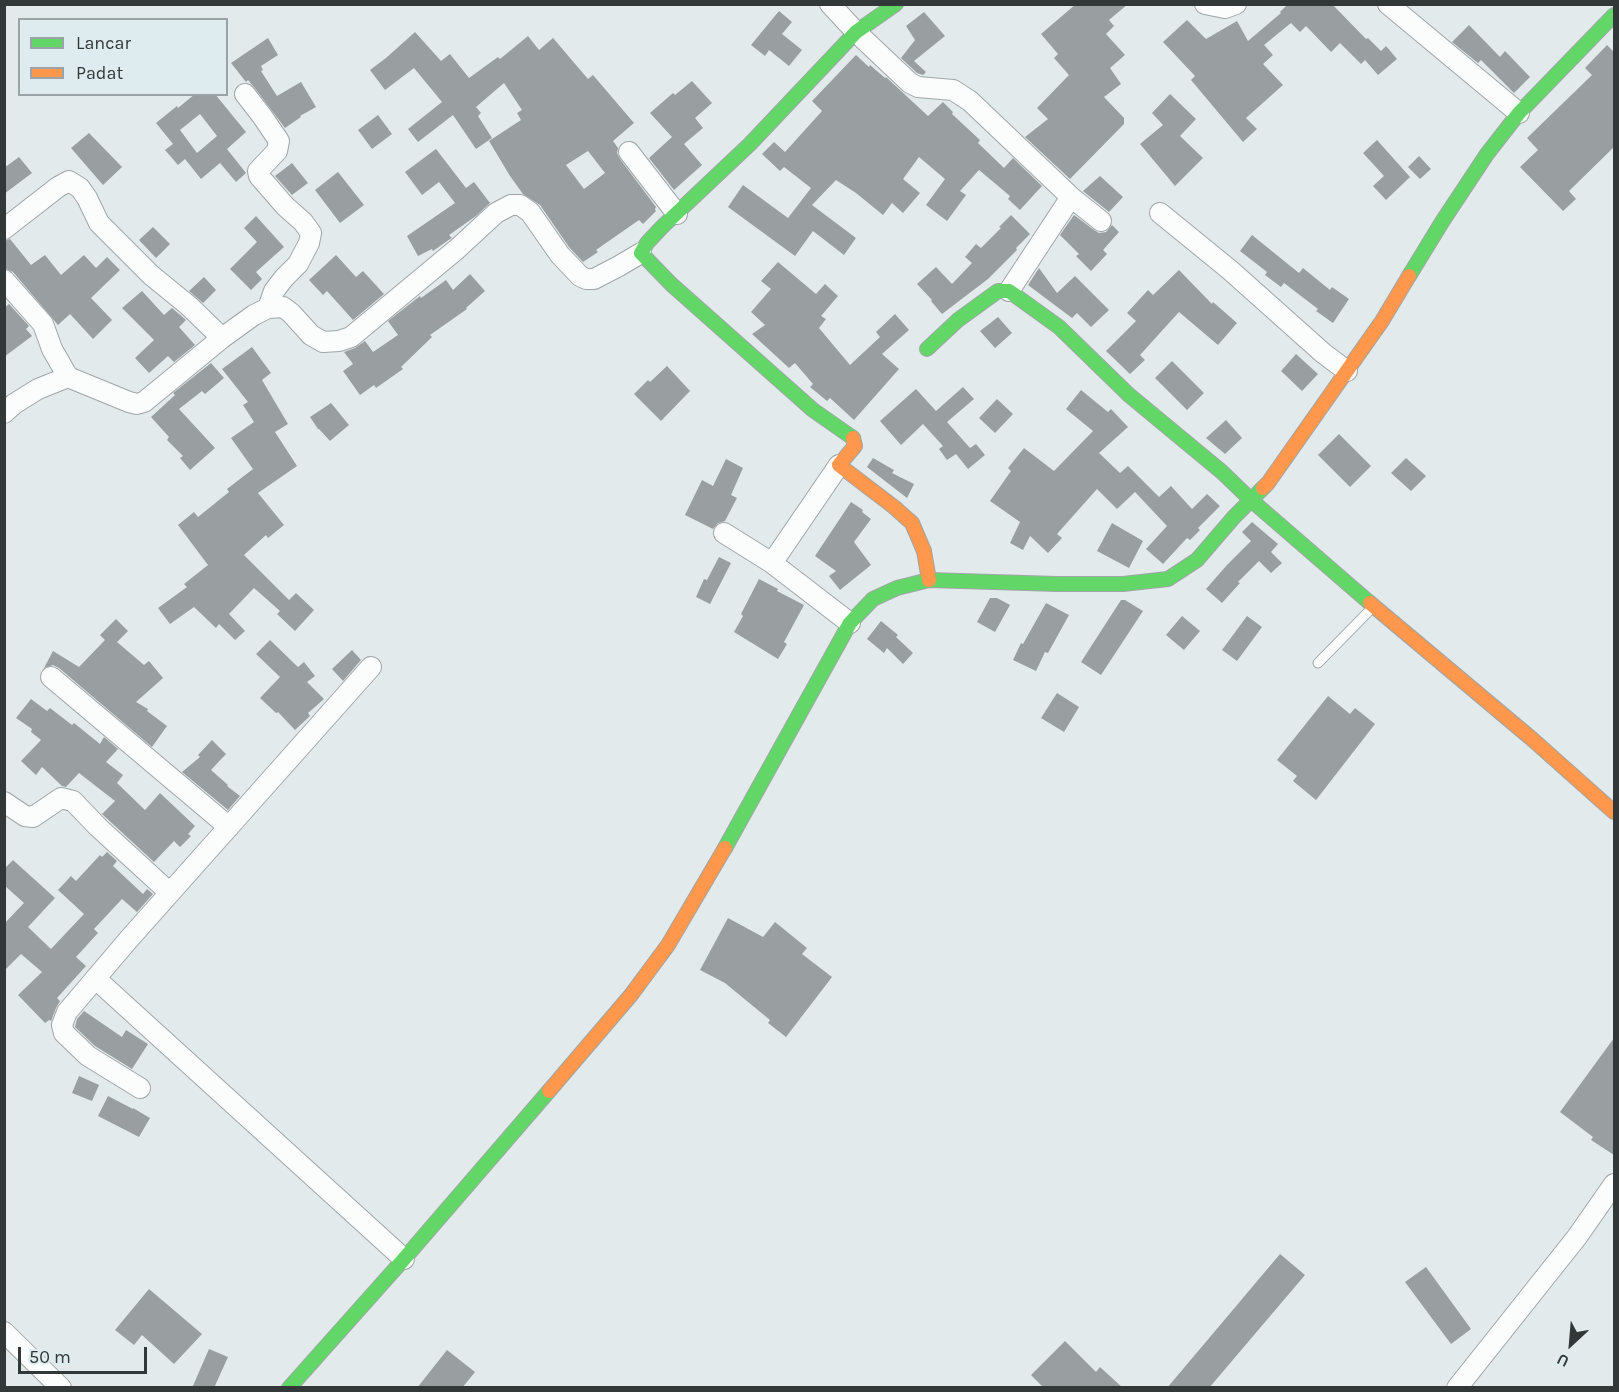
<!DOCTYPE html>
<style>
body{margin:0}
#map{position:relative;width:1619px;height:1392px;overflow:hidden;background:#e2eaec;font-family:Karla,sans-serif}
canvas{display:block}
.frame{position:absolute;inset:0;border:6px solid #323738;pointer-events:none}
.legend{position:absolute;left:18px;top:18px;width:210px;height:78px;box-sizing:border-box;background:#dfecef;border:2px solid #9aa4a6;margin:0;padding:8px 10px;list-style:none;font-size:18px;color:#323738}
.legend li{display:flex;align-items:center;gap:12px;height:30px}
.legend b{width:30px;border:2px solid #9aa4a6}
.north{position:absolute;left:1541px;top:1314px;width:60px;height:60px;-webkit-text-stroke:4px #dfecef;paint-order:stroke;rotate:206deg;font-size:16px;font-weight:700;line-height:24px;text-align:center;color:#323738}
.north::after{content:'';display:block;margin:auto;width:21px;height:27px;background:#323738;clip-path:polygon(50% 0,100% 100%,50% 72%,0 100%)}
.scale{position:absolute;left:18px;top:1347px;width:129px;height:27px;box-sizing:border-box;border:3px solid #323738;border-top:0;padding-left:8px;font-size:18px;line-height:21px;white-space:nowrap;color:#323738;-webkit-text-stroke:4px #dfecef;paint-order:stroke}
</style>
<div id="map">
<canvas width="1619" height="1392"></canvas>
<div class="frame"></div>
<ul class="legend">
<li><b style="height:8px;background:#63d668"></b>Lancar</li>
<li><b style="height:8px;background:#ff974d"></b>Padat</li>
</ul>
<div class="north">U</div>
<div class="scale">50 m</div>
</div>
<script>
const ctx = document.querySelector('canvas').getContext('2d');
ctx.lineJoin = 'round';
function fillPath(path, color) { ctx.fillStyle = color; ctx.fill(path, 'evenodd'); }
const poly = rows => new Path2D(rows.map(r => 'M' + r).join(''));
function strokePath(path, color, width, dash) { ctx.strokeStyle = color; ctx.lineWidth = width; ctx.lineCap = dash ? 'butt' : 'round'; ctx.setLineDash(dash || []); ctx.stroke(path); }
fillPath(poly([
 [1076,4,1128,4,1109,20,1114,26,1106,34,1125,55,1110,68,1121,84,1104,97,1124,118,1124,124,1070,179,1025,137,1048,119,1037,108,1069,75,1054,58,1058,54,1041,34],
 [1288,4,1332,4,1366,39,1368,38,1381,51,1386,46,1397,59,1378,75,1365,60,1361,64,1340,43,1331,52,1306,26,1300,32,1291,23,1264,45,1273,55,1263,64,1283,85,1246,118,1257,129,1243,142,1191,80,1195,76,1163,42,1187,20,1206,39,1237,21,1248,41,1281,13,1280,12],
 [779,11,792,22,782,34,802,50,789,66,769,50,765,56,751,45],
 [924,12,945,36,914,61,926,72,923,75,917,73,901,58,915,40,906,26],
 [1469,25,1500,57,1505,51,1530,77,1514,93,1481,60,1478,63,1452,42],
 [415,32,441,61,450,54,469,78,498,57,500,59,528,36,539,50,553,38,588,79,593,75,634,123,613,141,618,148,617,153,620,159,656,207,655,209,656,211,643,224,639,220,596,250,598,252,583,262,569,247,540,205,523,194,510,176,489,141,521,120,517,113,522,110,504,83,476,107,481,113,478,116,492,138,476,149,453,115,418,142,408,129,442,102,414,68,385,90,370,70,386,58],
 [588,151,605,173,584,189,566,165],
 [268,38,278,55,261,66,263,70,261,71,277,96,301,82,316,107,300,116,301,117,285,128,254,87,248,80,246,82,231,63],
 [1607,45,1614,52,1614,147,1569,191,1576,199,1563,211,1520,167,1538,150,1527,138,1592,75,1585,68],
 [856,55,869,67,870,65,885,78,886,77,928,116,943,102,953,112,952,114,980,140,978,143,1004,168,1013,158,1042,186,1020,210,1008,199,1010,196,979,170,960,191,966,195,947,221,926,205,945,179,919,157,903,179,920,193,903,213,892,203,883,215,856,193,836,180,812,205,856,238,844,255,813,231,795,256,728,207,743,185,788,218,811,188,784,167,780,171,762,154,774,142,785,152,822,111,812,101],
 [692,81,712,103,695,118,703,128,684,144,702,165,674,190,649,158,672,137,650,113,673,93,675,95],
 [195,94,215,94,246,132,227,149,246,173,236,182,220,163,201,179,185,159,178,165,165,150,173,144,156,123,177,106,178,108],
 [200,114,217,136,197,153,180,130],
 [1170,94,1196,119,1180,136,1203,158,1175,186,1140,144,1163,125,1152,113],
 [378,115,392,134,372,149,358,130],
 [89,133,122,167,103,185,71,148],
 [1377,140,1410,177,1386,200,1373,186,1384,176,1363,153],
 [436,149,466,188,474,182,490,203,476,216,449,235,452,238,450,239,433,251,432,249,418,256,407,236,455,203,439,182,422,195,405,172],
 [1419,156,1431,169,1420,179,1408,167],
 [19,157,32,173,4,194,4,168],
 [292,163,308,183,292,195,275,176],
 [338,172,364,205,340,223,315,190],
 [1100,176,1123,197,1109,212,1083,191],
 [1011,215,1030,234,1016,248,1017,250,988,279,942,314,931,301,932,300,917,284,936,267,952,284,972,263,965,257,976,244,981,248,1001,228,999,227],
 [1074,215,1094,230,1099,233,1106,232,1112,225,1119,232,1103,250,1107,254,1091,271,1076,256,1079,254,1060,235],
 [256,216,284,247,256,272,262,279,251,290,230,269,257,242,244,228],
 [153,227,170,244,156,258,139,240],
 [1252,235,1299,273,1303,268,1330,290,1332,287,1349,299,1333,323,1316,311,1318,309,1284,283,1281,287,1265,275,1267,272,1240,251],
 [10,239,31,265,45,255,61,275,84,255,96,268,107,257,120,270,91,298,112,320,93,339,70,314,58,325,13,272,4,268,4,241],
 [336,255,356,277,363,271,384,294,353,320,327,291,323,295,309,280],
 [778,262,816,294,825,284,838,296,821,316,826,319,819,328,850,365,880,337,876,332,895,314,909,330,882,354,899,369,854,420,830,398,827,401,810,387,813,384,795,363,789,368,752,334,765,325,751,312,771,289,761,281],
 [1039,268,1057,293,1075,276,1109,310,1091,327,1077,313,1072,318,1028,285],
 [1179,270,1212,304,1213,302,1237,323,1218,345,1179,312,1140,355,1145,360,1130,374,1106,351,1136,321,1127,313,1148,290,1153,295],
 [470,274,485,291,466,308,467,309,430,335,432,337,401,367,403,369,376,388,374,385,360,395,343,371,353,364,344,352,355,348,365,341,373,352,398,335,388,321,420,296,421,298,446,280,453,290],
 [204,277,216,290,203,303,189,291],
 [142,291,164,315,172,308,186,320,179,327,195,345,174,362,168,356,149,373,135,358,154,340,122,308],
 [9,304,29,326,26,329,32,336,4,357,4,308],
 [998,317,1012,333,995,348,980,331],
 [252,347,271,373,262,380,288,424,275,432,297,466,258,493,284,525,268,538,266,535,244,555,289,600,296,593,314,610,295,631,277,614,280,611,254,588,229,614,245,631,235,640,219,624,216,628,194,607,170,624,158,608,187,587,184,584,208,565,178,525,194,512,198,517,229,492,227,489,253,469,231,438,254,422,243,405,248,402,222,369],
 [1296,354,1318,374,1302,391,1281,371],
 [1172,361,1204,393,1187,410,1155,378],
 [211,363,224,378,205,394,202,391,179,409,215,448,190,470,180,458,183,456,167,440,169,437,151,417,175,395,173,393],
 [667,366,690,391,661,421,634,394,648,380,650,382],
 [963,387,974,399,947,422,970,448,976,444,985,455,968,469,956,454,947,460,939,449,943,446,923,424,901,445,880,421,916,389,936,411],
 [1081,390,1108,412,1111,409,1128,427,1099,453,1120,473,1128,466,1159,497,1171,486,1192,509,1207,494,1220,506,1198,528,1200,530,1190,540,1187,538,1163,564,1146,549,1167,526,1135,492,1117,509,1097,489,1057,534,1062,538,1048,553,1030,536,1023,550,1010,543,1020,522,990,501,1011,471,1008,468,1024,448,1054,471,1093,431,1066,409],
 [997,399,1013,414,995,433,979,418],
 [331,403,349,425,330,441,319,429,318,429,310,417],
 [1226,420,1242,438,1225,454,1206,438],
 [1339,434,1371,466,1350,487,1318,455],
 [873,458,894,470,892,473,914,484,907,498,867,467],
 [1406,458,1426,476,1411,491,1391,473],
 [726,459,743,468,731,495,737,498,725,521,718,523,713,529,685,515,702,480,713,486],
 [851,502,863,510,862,512,871,519,854,542,871,565,840,590,829,576,836,571,815,556],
 [1252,522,1278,544,1271,552,1282,563,1271,573,1259,561,1238,582,1240,583,1222,603,1206,589,1227,565,1251,541,1242,532],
 [1112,523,1143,541,1129,568,1097,551],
 [719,557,731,563,710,604,696,597,704,579,707,580],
 [759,579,778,589,777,591,804,605,784,642,787,644,778,659,734,632,743,616,741,614],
 [990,598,997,598,1010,605,995,632,977,622],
 [1121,600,1125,600,1143,611,1101,675,1081,662],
 [1046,603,1069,615,1048,653,1045,652,1036,671,1013,660,1021,643,1023,644],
 [1182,616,1200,631,1184,650,1166,635],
 [1247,616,1262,627,1237,661,1222,650],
 [116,619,128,631,117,642,144,665,149,661,163,678,136,702,148,709,147,711,167,726,152,747,59,668,53,665,44,668,53,651,79,667,105,640,100,635],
 [881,621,898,635,896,637,913,653,903,664,887,648,884,653,867,639],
 [270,640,298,667,304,662,315,676,307,682,324,699,308,713,310,716,295,730,278,712,276,713,260,698,280,677,256,654],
 [352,650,361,660,343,681,332,669],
 [1057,693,1079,707,1064,732,1041,718],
 [1328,696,1350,714,1355,708,1375,724,1316,800,1293,781,1297,776,1277,760],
 [31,699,47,711,50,708,72,725,74,723,100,744,104,737,118,749,106,762,123,775,117,783,145,810,160,793,195,826,188,834,191,836,180,847,174,841,154,862,102,814,115,801,79,773,66,787,62,786,42,767,36,775,21,761,41,740,31,732,32,729,16,718],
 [212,740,226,754,211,770,228,785,227,786,240,796,228,810,182,772,200,757,198,755],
 [107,852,117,861,113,866,143,894,147,889,153,894,137,912,122,899,94,929,98,933,76,957,86,966,57,998,60,1001,56,1008,51,1021,49,1020,45,1023,18,995,42,972,21,954,4,971,4,924,24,903,4,885,4,869,13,860,55,898,28,927,51,949,84,914,58,890,71,876,76,881,100,855,102,857],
 [728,918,763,937,775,922,807,948,802,954,832,977,786,1037,768,1023,770,1020,725,983,700,970],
 [84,1011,122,1037,126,1030,148,1044,132,1069,95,1046,75,1027,77,1019],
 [1614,1038,1614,1155,1591,1140,1593,1137,1560,1112],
 [79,1076,99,1085,92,1101,72,1093],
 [108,1096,133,1109,133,1108,150,1118,139,1137,98,1116],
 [1280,1254,1305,1275,1209,1388,1167,1388],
 [1426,1267,1471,1329,1451,1344,1405,1282],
 [149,1289,202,1334,174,1364,142,1335,134,1345,115,1330],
 [1065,1341,1096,1372,1100,1367,1123,1388,1044,1388,1031,1375],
 [209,1349,228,1357,214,1388,192,1388],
 [447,1350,475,1372,462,1388,417,1388]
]), '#999fa0');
const lane = poly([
 [1318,663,1372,608]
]);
const street = poly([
 [830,4,856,32,910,83,918,87,953,90,970,101,1071,197,1101,221],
 [1205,4,1225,8,1236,4],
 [1388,4,1519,113],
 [245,94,262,116,279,141,277,151,258,171,259,176,285,206,303,222,311,233,309,243,298,264,284,278,274,291,268,308],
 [629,152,677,214],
 [1160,213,1230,270,1323,353,1347,371],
 [4,229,58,187,69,181,80,188,87,198,99,223,151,275,189,306,222,338],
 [4,280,43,324,52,349,68,377],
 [1009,291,1071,197],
 [4,413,14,404,38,389,68,377,129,402,137,404,144,402,222,338,254,315,268,308,283,307,291,313,311,335,323,342,339,341,351,337,457,249,496,213,511,205,520,205,530,212,560,255,580,276,586,279,594,279,619,266,641,253],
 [724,533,772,563,850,623],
 [772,563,839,465],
 [51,677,229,827],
 [4,802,25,816,33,817,61,798,73,801,98,827,170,893],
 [96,979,404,1259],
 [140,1088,88,1056,64,1033,62,1025,67,1012,129,939,371,667],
 [4,1332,61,1388],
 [1457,1388,1577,1237,1614,1184]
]);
const fast = poly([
 [1409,276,1442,222,1487,154,1519,113,1614,15],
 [927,349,958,320,998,291,1009,291,1059,327,1129,395,1222,472,1251,500,1370,603],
 [853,438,813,410,671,284,641,253,647,243,662,227,750,144,856,32,896,4],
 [725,848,850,623,873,599,897,588,929,580,1057,584,1123,584,1168,579,1197,560,1234,517,1263,488],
 [289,1388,404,1259,549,1091]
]);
const slow = poly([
 [853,438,855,446,839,465,894,507,912,523,924,551,929,580],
 [1263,488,1268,483,1382,321,1409,276],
 [1370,603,1532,739,1614,812],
 [549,1091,631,995,668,945,725,848]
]);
strokePath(lane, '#a0a6a7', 11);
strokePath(street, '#a0a6a7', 22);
strokePath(fast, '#a0a6a7', 16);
strokePath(slow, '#a0a6a7', 16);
strokePath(lane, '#fbfcfc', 9);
strokePath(street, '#fbfcfc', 20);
strokePath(fast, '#63d668', 14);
strokePath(slow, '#ff974d', 14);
</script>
